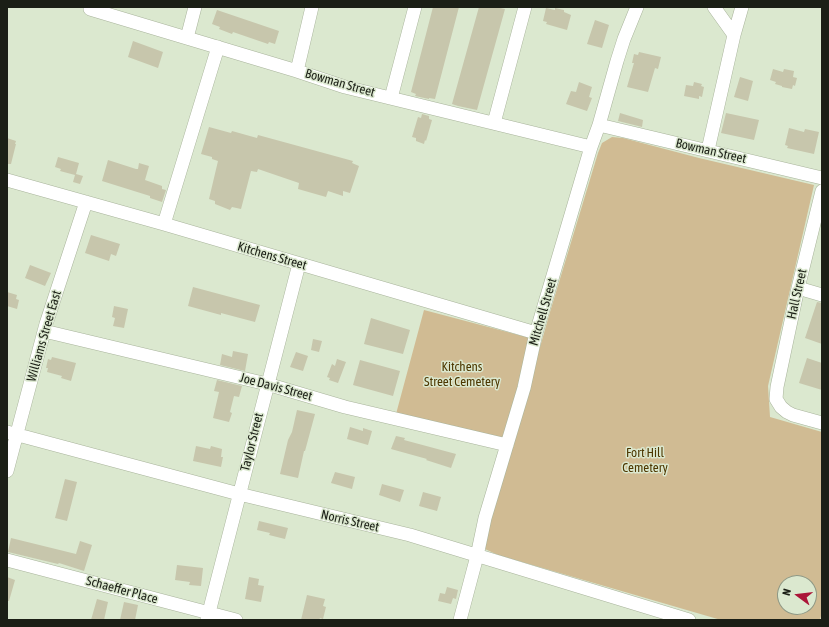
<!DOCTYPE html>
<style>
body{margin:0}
#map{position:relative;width:829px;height:627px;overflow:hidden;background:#dbe8cf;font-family:"Asap Condensed",sans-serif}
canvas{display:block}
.frame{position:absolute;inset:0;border:8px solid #1b1f16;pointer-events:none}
.north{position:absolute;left:777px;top:575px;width:40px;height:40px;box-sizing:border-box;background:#dbe8cf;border:1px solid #8e9885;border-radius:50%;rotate:285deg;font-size:11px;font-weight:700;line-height:16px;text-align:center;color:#1b1f16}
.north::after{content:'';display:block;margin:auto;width:14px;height:18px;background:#ab1538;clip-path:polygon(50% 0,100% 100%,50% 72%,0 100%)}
</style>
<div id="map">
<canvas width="829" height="627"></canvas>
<div class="frame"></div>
<div class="north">N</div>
</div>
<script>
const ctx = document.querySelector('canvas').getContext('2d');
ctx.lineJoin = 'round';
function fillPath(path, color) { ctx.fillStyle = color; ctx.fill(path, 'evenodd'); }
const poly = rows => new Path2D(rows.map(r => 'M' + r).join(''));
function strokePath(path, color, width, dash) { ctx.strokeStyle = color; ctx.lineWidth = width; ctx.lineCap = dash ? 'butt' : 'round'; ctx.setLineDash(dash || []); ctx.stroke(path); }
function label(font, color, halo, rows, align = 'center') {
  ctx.font = font + ' "Asap Condensed",sans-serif'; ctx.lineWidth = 3; ctx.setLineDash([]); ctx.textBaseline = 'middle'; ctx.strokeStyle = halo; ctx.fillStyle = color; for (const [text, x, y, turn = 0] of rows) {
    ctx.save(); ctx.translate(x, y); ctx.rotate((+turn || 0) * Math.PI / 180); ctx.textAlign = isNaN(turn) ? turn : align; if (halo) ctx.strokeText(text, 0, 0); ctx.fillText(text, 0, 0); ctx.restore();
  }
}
fillPath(poly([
 [612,137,623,138,699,158,814,185,768,386,770,417,822,432,822,612,820,620,721,620,498,555,485,549,491,519,550,312,598,153,602,143],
 [785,583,809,583,809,607,785,607],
 [424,310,530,338,525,367,503,438,396,414]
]), '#d0bb93');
fillPath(poly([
 [433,7,459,7,435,99,429,98,429,99,415,96,416,94,411,92],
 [479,7,496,7,505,9,477,110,458,106,452,104],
 [546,8,555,10,555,8,564,10,564,12,571,15,567,30,546,24,547,22,543,21],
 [217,10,279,31,275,44,269,42,268,44,233,32,232,34,219,29,220,27,212,24],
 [595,20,609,25,602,48,587,44],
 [133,41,163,52,158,68,128,57],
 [639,52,661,57,658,69,655,68,648,92,627,87,634,63,632,63,634,54,638,55],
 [773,69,783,72,784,69,794,71,793,77,797,78,795,86,793,85,792,89,782,87,782,86,775,84,776,82,770,80],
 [740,77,753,81,748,101,734,97],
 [579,82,592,87,589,97,592,98,587,111,566,104,571,91,576,92],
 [694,82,702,84,701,86,704,87,702,97,699,96,699,99,684,96,686,85,693,86],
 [620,113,643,120,642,127,618,121],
 [726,113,759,120,754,140,721,133],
 [422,114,429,116,429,119,432,120,426,141,425,140,424,144,416,141,416,138,412,137,418,117,421,118],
 [209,127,231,133,232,131,257,138,258,135,353,161,352,163,359,166,350,193,343,191,343,196,328,191,326,197,298,189,299,183,258,169,257,172,251,171,241,209,232,207,230,210,215,204,215,201,209,199,218,161,212,159,212,157,201,154],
 [789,128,804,132,805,129,819,132,814,154,787,148,788,146,785,145],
 [7,138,16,141,15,144,16,144,11,164,7,164],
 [58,157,79,163,76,174,83,176,80,184,73,182,75,175,60,171,61,169,55,167],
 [108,160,136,169,138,169,139,163,149,166,145,180,162,186,162,189,166,190,162,202,150,198,150,196,102,181],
 [91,235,120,244,116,256,111,254,109,261,85,253],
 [30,265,51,273,45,286,25,278],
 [193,287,260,305,255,322,221,313,221,315,188,306],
 [7,292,17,295,16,299,19,300,17,309,7,306],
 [817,302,822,303,822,344,805,338],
 [114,306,128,309,124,328,113,326,115,318,112,317],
 [371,318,410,330,403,354,364,344],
 [313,339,322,341,319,352,311,350],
 [233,351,248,354,245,371,220,365,222,354,232,357],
 [296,352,308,356,303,371,290,367],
 [52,357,76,363,71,381,61,378,62,376,47,372,48,368,46,368,48,359,51,360],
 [807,358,822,363,822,390,799,383],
 [337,359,346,362,338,383,329,380,330,378,327,377,332,364,335,366],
 [360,360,400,371,393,396,353,385],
 [217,380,242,386,239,397,234,396,230,412,232,413,229,422,213,418,219,392,214,391],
 [297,410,315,414,305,451,304,451,298,478,280,474,288,440,292,432],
 [350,427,363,431,363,428,372,431,368,445,347,439],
 [396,436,405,438,404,440,456,454,451,468,426,460,427,459,391,449],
 [196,446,210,449,211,446,222,449,221,457,223,457,221,467,193,461],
 [335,472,355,477,352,489,331,483],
 [65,479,77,482,67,521,55,518],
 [382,484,404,490,400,502,379,495],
 [423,492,441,497,437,511,419,506],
 [259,521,288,528,285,539,269,535,270,533,257,530],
 [11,538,76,554,80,541,92,545,84,571,59,563,58,564,8,552],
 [177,565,203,568,201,586,189,585,190,582,175,580],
 [7,577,15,580,9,601,7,601],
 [249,577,259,579,258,585,264,586,261,602,245,599],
 [447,587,458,590,456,599,453,598,451,604,438,601,440,593,445,594],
 [307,595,325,599,323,606,326,607,323,619,320,618,319,620,301,620],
 [97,599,108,602,104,620,91,620],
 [124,602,138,605,135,620,120,620]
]), '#c7c6ac');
const minor = poly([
 [714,7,734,35],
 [90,9,297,71,345,87,591,147],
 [187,38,195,7],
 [297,71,312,7],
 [391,98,415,7],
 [494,123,525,7],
 [599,125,822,178],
 [708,150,734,35,742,7],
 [7,180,164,224,536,333],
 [822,191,798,288,777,387,776,399,781,407,787,412,793,415,822,423],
 [164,224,218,47],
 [798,288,822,295],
 [44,331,267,384,345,407,507,445],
 [7,432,239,494,410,535,689,620],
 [7,471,46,324,86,202],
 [7,560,236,620],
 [207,620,299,264],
 [460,620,477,556,485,518,524,388,536,333,591,147,599,125,617,61,624,39,637,7]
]);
strokePath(minor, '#a9b49c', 14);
strokePath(minor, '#fff', 13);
label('13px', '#1b1f16', '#dbe8cf', [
 ["Bowman Street",340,83,16],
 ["Bowman Street",711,151,13],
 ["Kitchens Street",272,256,16],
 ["Hall Street",797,294,-77],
 ["Mitchell Street",543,312,-74],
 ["Williams Street East",44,336,-74],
 ["Joe Davis Street",276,387,15],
 ["Taylor Street",252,442,-76],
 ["Norris Street",350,521,13],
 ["Schaeffer Place",122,590,15]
]);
label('13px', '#4d3700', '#dbe8cf', [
 ["Kitchens",462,367],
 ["Street Cemetery",462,382],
 ["Fort Hill",645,453],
 ["Cemetery",645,468]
]);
</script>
